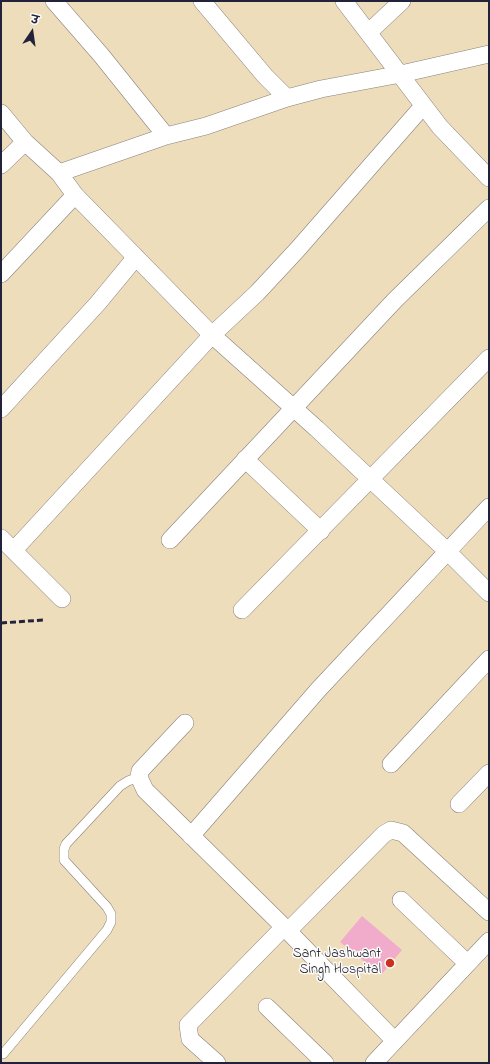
<!DOCTYPE html>
<meta charset="utf-8">
<style>
body{margin:0}
#map{position:relative;width:490px;height:1064px;overflow:hidden;background:#edb;font-family:"Indie Flower","Playpen Sans Deva",sans-serif}
canvas{display:block}
.frame{position:absolute;inset:0;border:2px solid #22223b;pointer-events:none}
.north{position:absolute;left:12px;top:12px;width:40px;height:40px;-webkit-text-stroke:3px #fdfcf7;paint-order:stroke;rotate:13deg;font-size:11px;font-weight:700;line-height:16px;text-align:center;color:#22223b}
.north::after{content:'';display:block;margin:auto;width:14px;height:18px;background:#22223b;clip-path:polygon(50% 0,100% 100%,50% 72%,0 100%)}
</style>
<div id="map">
<canvas width="490" height="1064"></canvas>
<div class="frame"></div>
<div class="north">उ</div>
</div>
<script>
const ctx = document.querySelector('canvas').getContext('2d');
ctx.lineJoin = 'round';
function fillPath(path, color) { ctx.fillStyle = color; ctx.fill(path, 'evenodd'); }
const poly = rows => new Path2D(rows.map(r => 'M' + r).join(''));
function strokePath(path, color, width, dash) { ctx.strokeStyle = color; ctx.lineWidth = width; ctx.lineCap = dash ? 'butt' : 'round'; ctx.setLineDash(dash || []); ctx.stroke(path); }
function label(font, color, halo, rows, align = 'center') {
  ctx.font = font + ' "Indie Flower",sans-serif'; ctx.lineWidth = 3; ctx.setLineDash([]); ctx.textBaseline = 'middle'; ctx.strokeStyle = halo; ctx.fillStyle = color; for (const [text, x, y, turn = 0] of rows) {
    ctx.save(); ctx.translate(x, y); ctx.rotate((+turn || 0) * Math.PI / 180); ctx.textAlign = isNaN(turn) ? turn : align; if (halo) ctx.strokeText(text, 0, 0); ctx.fillText(text, 0, 0); ctx.restore();
  }
}
fillPath(poly([
 [362,916,402,950,381,975,340,942]
]), '#f0acca');
const lane = poly([
 [3,1054,107,930,111,922,111,914,107,907,64,860,64,849,66,844,120,786,128,781,139,777]
]);
const street = poly([
 [54,1,101,55,166,136],
 [202,1,265,76,287,98],
 [344,1,440,127,489,178],
 [369,32,402,1],
 [1,113,25,142,59,173,75,195,212,335,317,429,448,552,489,593],
 [1,165,25,142],
 [59,173,166,136,206,126,287,98,321,89,401,74,489,54],
 [1,274,75,195],
 [1,409,98,303,136,257],
 [245,459,321,531],
 [1,538,62,599],
 [170,540,395,300,489,208],
 [14,550,212,335,257,293,297,250,423,106],
 [242,610,489,358],
 [185,723,140,771,139,777,145,790,284,927,395,1041],
 [391,764,489,659],
 [459,804,489,773],
 [191,836,318,690,489,507],
 [401,900,467,963],
 [288,931,384,834,391,830,403,833,489,912],
 [267,1007,325,1063],
 [217,1063,190,1039,188,1025,284,927],
 [374,1063,489,941]
]);
strokePath(lane, '#88807b', 10);
strokePath(street, '#88807b', 18);
strokePath(lane, '#fff', 9);
strokePath(street, '#fff', 17);
strokePath(poly([
 [1,623,44,620]
]), '#22223b', 3, [6, 3]);
for (const [x, y, r, color] of [
 [390,963,5,"#c8321e"]
]) { const dot = new Path2D(); dot.arc(x, y, r, 0, 2 * Math.PI); ctx.fillStyle = color; ctx.fill(dot); strokePath(dot, '#fdfcf7', 1.5); }
label('14px', '#22223b', '#fdfcf7', [
 ["Sant Jashwant",381,955],
 ["Singh Hospital",381,971]
], 'right');
</script>
